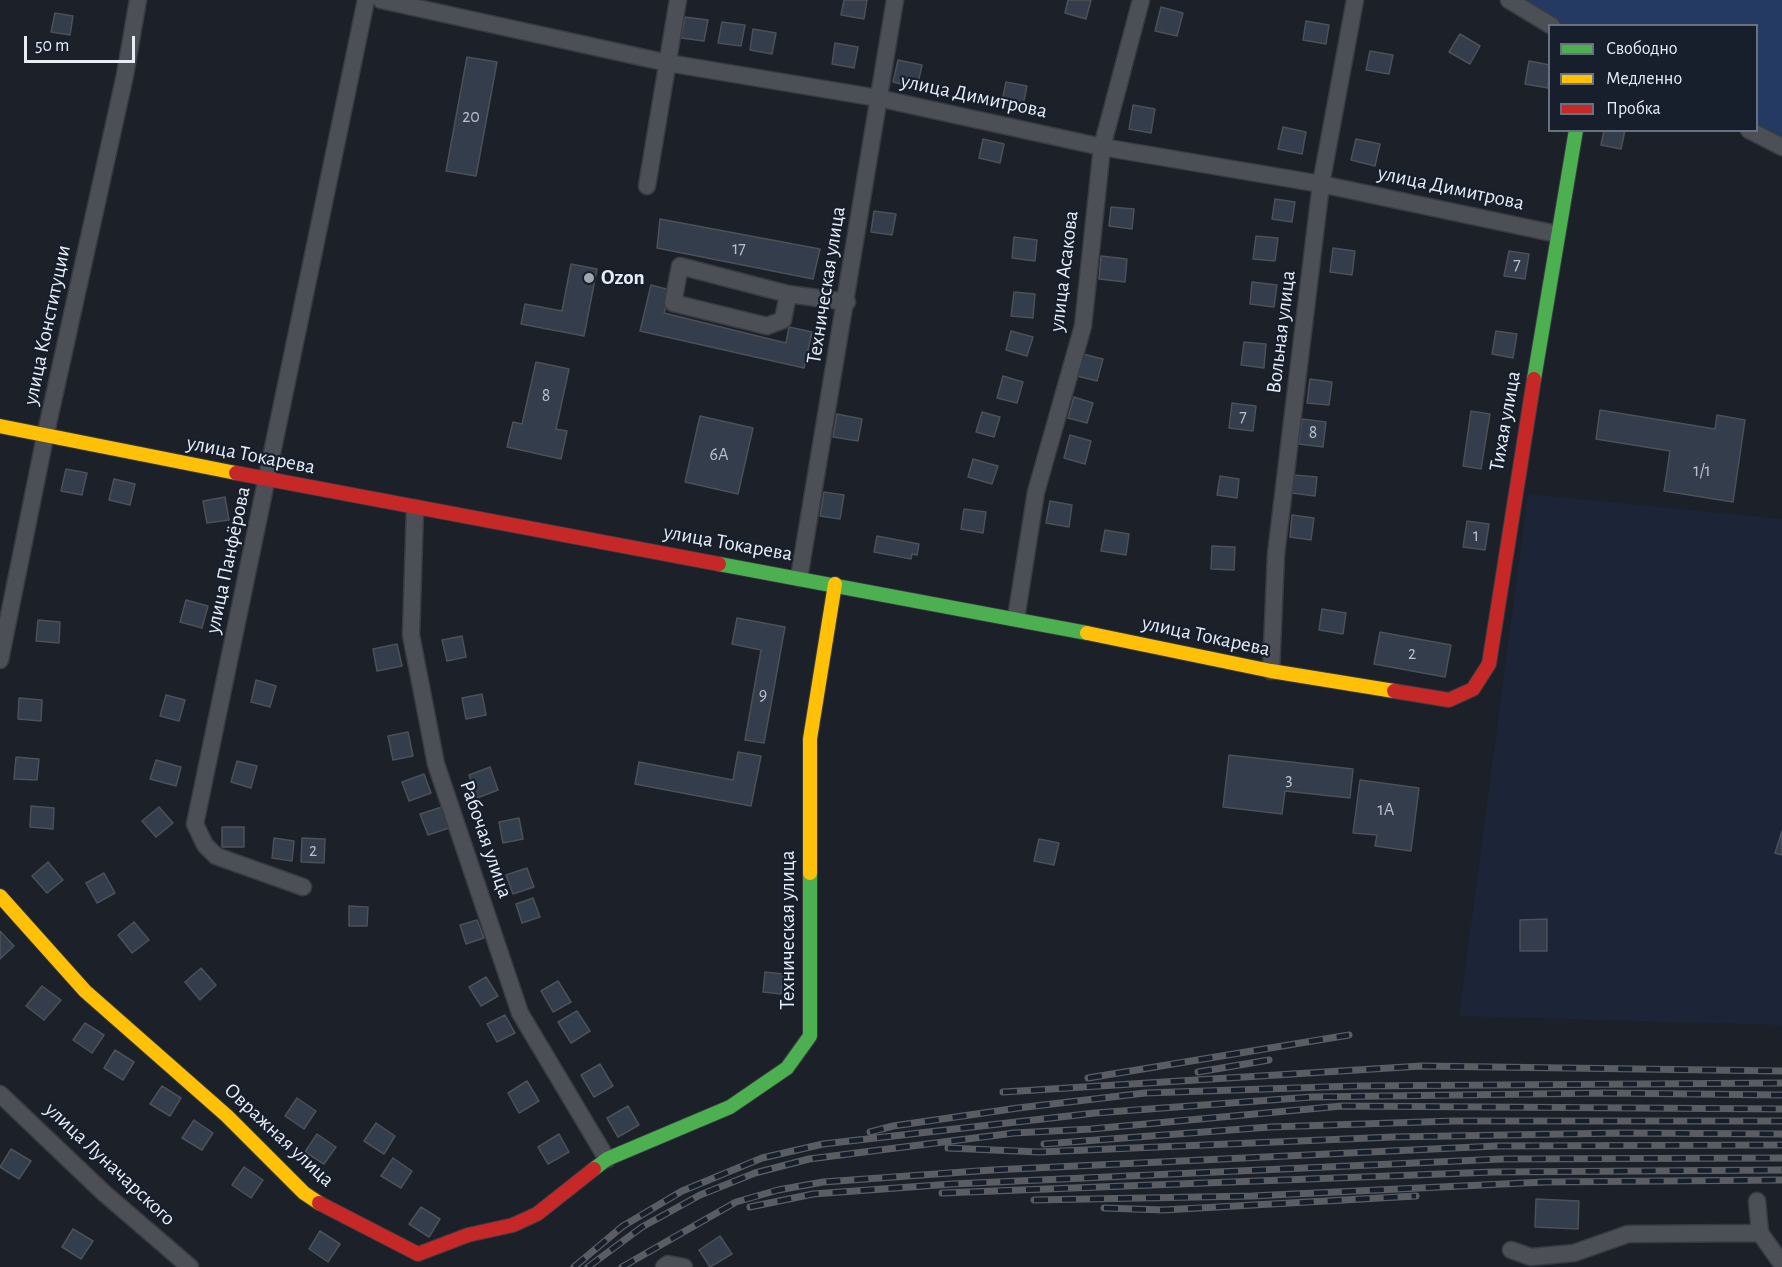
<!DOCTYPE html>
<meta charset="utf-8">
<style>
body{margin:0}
#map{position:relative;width:1782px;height:1267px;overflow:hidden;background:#1c2028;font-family:"Alegreya Sans",sans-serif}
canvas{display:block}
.legend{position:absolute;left:1548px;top:24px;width:210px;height:108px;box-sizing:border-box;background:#171f2d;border:2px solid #6a717e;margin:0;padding:8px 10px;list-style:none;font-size:18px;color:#e7edf7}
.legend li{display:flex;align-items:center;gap:12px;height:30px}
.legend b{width:30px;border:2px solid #6a717e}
.scale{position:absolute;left:24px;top:36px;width:111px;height:27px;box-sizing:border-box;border:3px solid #e7edf7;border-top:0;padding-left:8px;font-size:18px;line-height:21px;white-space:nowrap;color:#e7edf7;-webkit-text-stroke:4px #171f2d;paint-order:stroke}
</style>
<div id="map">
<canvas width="1782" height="1267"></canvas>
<ul class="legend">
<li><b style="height:8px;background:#4caf50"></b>Свободно</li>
<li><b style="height:8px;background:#ffc107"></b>Медленно</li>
<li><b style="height:8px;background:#c62828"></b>Пробка</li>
</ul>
<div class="scale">50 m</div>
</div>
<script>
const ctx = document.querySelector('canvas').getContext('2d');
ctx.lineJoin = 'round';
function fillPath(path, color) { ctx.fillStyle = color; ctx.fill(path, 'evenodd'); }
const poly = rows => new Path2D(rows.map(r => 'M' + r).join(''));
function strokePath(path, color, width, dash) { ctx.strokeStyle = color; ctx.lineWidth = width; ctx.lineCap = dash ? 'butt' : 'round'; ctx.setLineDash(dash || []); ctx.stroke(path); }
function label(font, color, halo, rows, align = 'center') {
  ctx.font = font + ' "Alegreya Sans",sans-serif'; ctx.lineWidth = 4.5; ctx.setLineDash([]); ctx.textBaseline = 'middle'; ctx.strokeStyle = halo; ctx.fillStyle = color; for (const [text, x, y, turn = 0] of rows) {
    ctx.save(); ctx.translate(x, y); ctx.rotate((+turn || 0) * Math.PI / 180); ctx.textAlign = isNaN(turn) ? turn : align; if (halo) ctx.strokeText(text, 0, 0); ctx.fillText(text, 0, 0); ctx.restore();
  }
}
fillPath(poly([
 [1528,494,1782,519,1782,1025,1459,1016]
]), '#1b2537');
fillPath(poly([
 [1509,0,1782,0,1782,147,1756,130,1756,26,1552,25]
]), '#243a63');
const building = poly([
 [844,0,867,0,864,19,841,15,844,0],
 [1068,0,1091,0,1086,19,1065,13,1068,0],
 [1161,7,1183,13,1177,36,1155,31,1161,7],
 [55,13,73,16,70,35,51,32,55,13],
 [685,17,708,20,704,41,681,38,685,17],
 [1306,21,1329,25,1326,44,1303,40,1306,21],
 [722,22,745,25,741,46,718,43,722,22],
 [753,29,776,33,772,54,750,50,753,29],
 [1460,34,1480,46,1470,64,1449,52,1460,34],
 [835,43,858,47,854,68,832,64,835,43],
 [1370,51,1393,55,1389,74,1366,70,1370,51],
 [467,57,497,62,476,176,446,171,467,57],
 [898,60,922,65,917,88,893,82,898,60],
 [1529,61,1550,65,1548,88,1525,84,1529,61],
 [1006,82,1027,86,1022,110,1001,105,1006,82],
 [1133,105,1155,109,1151,133,1129,129,1133,105],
 [1283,127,1306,132,1302,154,1278,149,1283,127],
 [1604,130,1625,130,1621,149,1601,145,1604,130],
 [983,139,1004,144,1000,163,979,158,983,139],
 [1356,139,1380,144,1375,166,1351,160,1356,139],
 [1275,199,1295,202,1292,222,1272,219,1275,199],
 [1111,207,1134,209,1132,229,1109,226,1111,207],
 [874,211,896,214,892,235,871,232,874,211],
 [660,219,820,249,813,279,657,248,660,219],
 [1256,236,1278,238,1275,261,1253,259,1256,236],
 [1014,237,1037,240,1035,261,1012,258,1014,237],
 [1333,248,1355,251,1352,275,1330,272,1333,248],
 [1509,251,1529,254,1525,279,1504,276,1509,251],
 [1101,256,1127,259,1125,282,1099,279,1101,256],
 [571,264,597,269,584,336,521,324,525,304,562,311,571,264],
 [1252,282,1277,285,1274,307,1250,304,1252,282],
 [651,285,670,290,664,313,786,343,789,327,812,332,804,368,640,331,651,285],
 [1014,292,1035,294,1033,318,1011,316,1014,292],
 [1011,331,1033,337,1027,356,1006,350,1011,331],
 [1496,331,1517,334,1513,358,1492,354,1496,331],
 [1244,342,1266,344,1264,368,1241,365,1244,342],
 [1079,353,1103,359,1097,381,1073,375,1079,353],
 [536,362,569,369,556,429,567,431,561,459,507,447,513,422,522,424,536,362],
 [1003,376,1023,382,1017,403,997,398,1003,376],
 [1310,379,1332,382,1329,405,1307,403,1310,379],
 [1074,397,1093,403,1087,423,1068,418,1074,397],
 [1232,403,1256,406,1253,431,1229,428,1232,403],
 [1600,410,1715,429,1717,415,1745,420,1733,502,1664,491,1670,451,1596,439,1600,410],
 [1471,411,1490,414,1481,469,1463,466,1471,411],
 [982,412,1000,417,994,437,976,432,982,412],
 [837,414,862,419,858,441,833,437,837,414],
 [700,416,753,428,738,494,685,482,700,416],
 [1302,419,1326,422,1323,447,1299,444,1302,419],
 [1070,435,1091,441,1085,464,1064,458,1070,435],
 [973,459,998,466,992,484,968,477,973,459],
 [66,469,87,473,82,495,61,491,66,469],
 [1294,475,1317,477,1315,496,1292,493,1294,475],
 [1220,476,1239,479,1237,498,1217,495,1220,476],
 [114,479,135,484,130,505,109,500,114,479],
 [824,492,844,495,840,519,820,516,824,492],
 [225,497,229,520,207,523,203,501,225,497],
 [1050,501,1072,505,1069,527,1046,523,1050,501],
 [964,509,986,512,983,533,961,529,964,509],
 [1292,515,1314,518,1311,540,1290,537,1292,515],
 [1467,521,1489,524,1485,550,1463,547,1467,521],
 [1105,530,1129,534,1126,555,1101,551,1105,530],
 [877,536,919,544,917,555,912,554,911,559,874,552,877,536],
 [1212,546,1235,547,1234,570,1211,569,1212,546],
 [186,600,208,606,202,628,180,622,186,600],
 [1322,609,1346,613,1343,634,1319,630,1322,609],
 [737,618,785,627,764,743,745,740,761,650,732,644,737,618],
 [38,620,60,622,59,643,36,641,38,620],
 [1380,632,1451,645,1445,677,1374,664,1380,632],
 [462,636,466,657,447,661,442,640,462,636],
 [397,644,402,666,377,671,373,649,397,644],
 [256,680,276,686,270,707,251,702,256,680],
 [482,694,486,715,466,719,462,698,482,694],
 [166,695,185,700,179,721,160,716,166,695],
 [19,698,42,700,41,721,18,719,19,698],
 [408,732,413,756,393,760,388,736,408,732],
 [738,752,761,756,751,806,635,784,639,762,733,780,738,752],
 [1229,755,1353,769,1350,798,1285,791,1282,814,1223,807,1229,755],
 [16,757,39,759,37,780,14,779,16,757],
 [156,760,181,767,176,786,150,779,156,760],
 [237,761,257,766,251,788,231,782,237,761],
 [490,767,498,790,477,798,469,775,490,767],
 [424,774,431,793,409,801,402,782,424,774],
 [1360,780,1419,788,1411,851,1375,846,1377,835,1353,833,1360,780],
 [31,806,54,808,53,829,30,827,31,806],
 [159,807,173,823,156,837,142,821,159,807],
 [442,807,449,828,428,835,420,814,442,807],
 [519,818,523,839,503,843,499,822,519,818],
 [222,827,244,827,244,847,222,847,222,827],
 [1782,831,1782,855,1775,853,1782,831],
 [274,838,294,841,292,861,272,858,274,838],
 [302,838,325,839,324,863,301,862,302,838],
 [1039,839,1059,843,1054,865,1034,861,1039,839],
 [48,862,63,880,47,893,32,876,48,862],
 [527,868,534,887,513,894,506,875,527,868],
 [104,873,115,893,97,903,86,883,104,873],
 [533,898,540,917,522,923,516,904,533,898],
 [349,906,368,907,367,926,349,926,349,906],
 [1547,919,1547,951,1520,951,1520,920,1547,919],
 [477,920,484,938,466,944,460,925,477,920],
 [134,922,149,940,132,953,118,935,134,922],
 [0,931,14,946,0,959,0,931],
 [201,968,216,985,200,1000,185,982,201,968],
 [765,972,783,974,781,994,763,992,765,972],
 [486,977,498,996,481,1006,469,987,486,977],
 [558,981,571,1002,553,1012,541,991,558,981],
 [42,986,61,1000,44,1020,26,1006,42,986],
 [577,1011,590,1031,571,1043,558,1022,577,1011],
 [505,1015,515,1033,497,1042,487,1024,505,1015],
 [85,1023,104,1035,92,1053,73,1040,85,1023],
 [115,1050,134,1062,123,1080,104,1068,115,1050],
 [600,1064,613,1086,594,1097,581,1075,600,1064],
 [527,1081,539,1101,519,1113,508,1093,527,1081],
 [162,1086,181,1098,170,1116,150,1104,162,1086],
 [297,1098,316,1111,304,1129,285,1116,297,1098],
 [628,1106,639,1125,618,1137,607,1118,628,1106],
 [194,1120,213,1133,202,1150,182,1138,194,1120],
 [376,1123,395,1136,384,1154,364,1141,376,1123],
 [317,1134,336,1147,324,1164,305,1152,317,1134],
 [559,1134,569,1152,548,1164,538,1147,559,1134],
 [11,1149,31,1161,19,1179,0,1167,11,1149],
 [393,1158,412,1171,401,1188,381,1176,393,1158],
 [244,1167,263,1180,251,1198,232,1185,244,1167],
 [1536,1199,1579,1201,1578,1229,1535,1227,1536,1199],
 [421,1207,440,1219,429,1237,409,1224,421,1207],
 [73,1229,93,1241,81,1259,62,1247,73,1229],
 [320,1231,340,1244,328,1262,309,1249,320,1231],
 [720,1236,732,1254,710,1267,699,1250,720,1236]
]);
fillPath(building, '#343d4c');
strokePath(building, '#4c5057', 1.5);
const street = poly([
 [381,0,668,63,878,98,1102,147,1321,184,1557,234],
 [1509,0,1552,26],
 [1749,130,1782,147],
 [647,186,678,0],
 [788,294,783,320,767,326,673,303,680,266,788,294,847,302],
 [415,508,411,635,436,764,520,1013,607,1159],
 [799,578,895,0],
 [1016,618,1036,492,1083,326,1102,147,1141,0],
 [0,660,45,437,125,75,138,0],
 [1271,671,1276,554,1321,184,1355,0],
 [303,887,216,856,205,845,195,824,366,0],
 [0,1094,104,1193,190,1267],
 [1757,1201,1760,1233,1782,1264],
 [1511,1250,1531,1257,1574,1253,1628,1234,1760,1233],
 [664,1267,668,1264,684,1267]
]);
const fast = poly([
 [1534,379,1576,130],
 [719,564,1087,633],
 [594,1169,607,1159,730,1107,787,1068,810,1036,810,873]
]);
const slow = poly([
 [0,426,236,473],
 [1087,633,1271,671,1394,691],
 [810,873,810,739,835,584],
 [0,896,85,991,227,1116,304,1193,319,1203]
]);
const jam = poly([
 [236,473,719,564],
 [1394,691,1449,700,1473,689,1489,664,1534,379],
 [319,1203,418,1254,468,1235,513,1225,537,1214,594,1169]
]);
strokePath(street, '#383b42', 19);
strokePath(fast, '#383b42', 16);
strokePath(slow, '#383b42', 16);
strokePath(jam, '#383b42', 16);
strokePath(street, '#4c5056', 16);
strokePath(fast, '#4caf50', 14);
strokePath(slow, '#ffc107', 14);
strokePath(jam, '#c62828', 14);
const rail = poly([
 [1198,1072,1269,1060],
 [1088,1078,1349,1035],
 [1003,1092,1421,1066,1782,1071],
 [870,1132,893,1126,1018,1108,1145,1093,1355,1086,1782,1083],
 [1044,1144,1270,1127,1453,1121,1782,1121],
 [948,1148,1039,1152,1393,1137,1621,1133,1782,1134],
 [942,1193,1493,1172,1782,1170],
 [1034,1200,1252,1196,1545,1182,1782,1180],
 [750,1207,813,1194,952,1184,1502,1159,1782,1158],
 [1104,1208,1163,1210,1416,1196],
 [574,1267,623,1226,682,1191,762,1158,823,1144,1095,1113,1312,1097,1605,1093,1782,1095],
 [588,1267,642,1227,700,1195,755,1173,809,1159,1014,1133,1091,1129,1342,1106,1782,1109],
 [622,1267,736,1202,778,1190,823,1182,992,1170,1496,1146,1782,1145]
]);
strokePath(rail, '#5a5d64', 7);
strokePath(rail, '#171f2d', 4.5, [14]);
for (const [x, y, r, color] of [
 [589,278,6,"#a0a5af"]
]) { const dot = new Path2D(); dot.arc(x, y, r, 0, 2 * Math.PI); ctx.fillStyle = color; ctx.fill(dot); strokePath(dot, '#171f2d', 2); }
label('18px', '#bac1cc', null, [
 ["20",471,117],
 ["17",739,249],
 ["7",1517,265],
 ["8",546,396],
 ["7",1243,417],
 ["8",1313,433],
 ["6А",719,455],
 ["1/1",1702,471],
 ["1",1476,536],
 ["2",1412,654],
 ["9",763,695],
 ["3",1289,780],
 ["1А",1386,810],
 ["2",313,851]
]);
label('21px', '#e7edf7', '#171f2d', [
 ["улица Димитрова",974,96,12],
 ["улица Димитрова",1451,188,12],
 ["улица Асакова",1064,271,-83],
 ["Техническая улица",826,285,-81],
 ["улица Конституции",47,325,-78],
 ["Вольная улица",1281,332,-83],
 ["Тихая улица",1505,421,-80],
 ["улица Токарева",251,455,11],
 ["улица Токарева",728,543,10],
 ["улица Панфёрова",228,560,-78],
 ["улица Токарева",1206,636,12],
 ["Рабочая улица",486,839,71],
 ["Техническая улица",788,930,-90],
 ["Овражная улица",279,1135,43],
 ["улица Луначарского",110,1164,43]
]);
label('bold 21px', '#e7edf7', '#171f2d', [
 ["Ozon",601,278]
], 'left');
</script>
